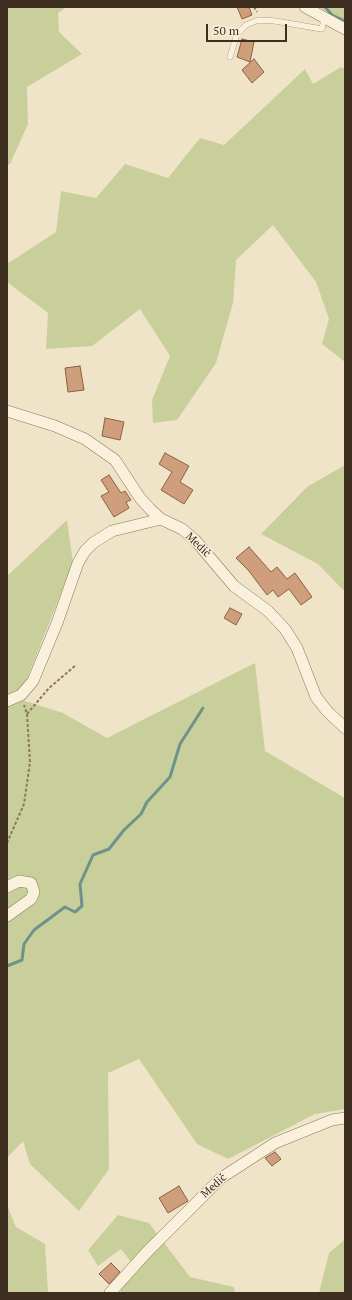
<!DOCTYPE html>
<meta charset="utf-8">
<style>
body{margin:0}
#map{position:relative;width:352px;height:1300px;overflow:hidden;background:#f0e4c8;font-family:"PT Serif",serif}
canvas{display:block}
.frame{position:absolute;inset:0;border:8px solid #3d2e20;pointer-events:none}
.scale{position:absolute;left:206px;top:24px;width:81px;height:18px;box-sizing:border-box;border:2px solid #3d2e20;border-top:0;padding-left:5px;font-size:12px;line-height:14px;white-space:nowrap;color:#3d2e20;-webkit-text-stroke:3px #f7eed8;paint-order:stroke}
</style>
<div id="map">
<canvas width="352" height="1300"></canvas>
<div class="frame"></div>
<div class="scale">50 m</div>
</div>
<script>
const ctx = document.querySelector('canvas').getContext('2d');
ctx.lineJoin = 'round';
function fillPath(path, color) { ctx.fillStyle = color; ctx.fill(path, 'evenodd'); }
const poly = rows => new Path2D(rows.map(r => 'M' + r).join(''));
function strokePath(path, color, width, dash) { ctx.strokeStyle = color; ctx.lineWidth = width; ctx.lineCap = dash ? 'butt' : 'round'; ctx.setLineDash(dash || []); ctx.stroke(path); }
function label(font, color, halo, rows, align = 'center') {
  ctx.font = font + ' "PT Serif",serif'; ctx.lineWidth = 3; ctx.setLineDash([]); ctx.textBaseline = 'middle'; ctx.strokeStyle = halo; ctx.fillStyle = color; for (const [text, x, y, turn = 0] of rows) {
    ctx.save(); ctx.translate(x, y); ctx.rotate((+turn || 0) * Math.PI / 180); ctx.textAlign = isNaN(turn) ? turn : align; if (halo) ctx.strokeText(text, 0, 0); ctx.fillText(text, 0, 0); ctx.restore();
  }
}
fillPath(poly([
 [7,7,67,7,58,13,59,32,82,54,27,87,28,124,10,164,7,165],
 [319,7,345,7,345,21],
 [341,67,345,69,345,362,322,344,329,319,316,282,273,225,236,260,233,303,216,363,177,420,153,423,152,400,170,356,140,309,92,346,46,349,48,313,7,282,7,264,56,232,61,191,96,198,125,164,168,178,200,138,224,145,305,69,313,84],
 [345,465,345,592,318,564,261,534,307,487],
 [67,520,73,563,19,699,63,713,107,738,255,663,265,751,345,798,345,1109,315,1114,228,1159,197,1144,139,1059,108,1073,109,1169,79,1211,30,1164,23,1141,7,1158,7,576],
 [7,1205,16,1227,45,1244,48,1293,7,1293],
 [118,1215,149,1223,190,1277,234,1287,235,1293,121,1293,120,1289,138,1271,121,1249,98,1266,88,1250],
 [345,1239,345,1293,319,1293,329,1253]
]), '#c9cf9b');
strokePath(poly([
 [325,7,332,15,345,21],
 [7,966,22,960,24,944,34,930,65,907,75,912,82,906,80,884,93,855,109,849,124,830,141,814,147,802,170,777,180,744,203,708]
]), '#6f938a', 3);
const building = poly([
 [237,7,249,7,252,15,242,19,237,7],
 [242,39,254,42,250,62,237,57,242,39],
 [254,59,264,72,252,83,242,70,254,59],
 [80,366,84,390,68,392,65,368,80,366],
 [105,418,124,422,120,440,102,436,105,418],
 [165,453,189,466,180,482,193,490,184,504,161,490,172,472,159,464,165,453],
 [109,475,121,493,125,491,131,500,126,502,129,508,114,517,101,496,109,492,101,480,109,475],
 [249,547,271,572,277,567,287,579,295,573,312,597,301,605,289,589,278,597,273,590,267,595,249,571,236,558,249,547],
 [230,608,242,614,236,625,224,618,230,608],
 [275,1152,281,1159,272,1166,265,1158,275,1152],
 [179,1186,188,1201,168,1213,159,1198,179,1186],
 [111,1263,120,1272,109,1284,99,1274,111,1263]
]);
fillPath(building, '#cf9f7d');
strokePath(building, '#8d5f41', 1);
const lane = poly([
 [230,57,237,34,246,25,258,20,275,21,322,29,324,19]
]);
const street = poly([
 [305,7,345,29],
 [7,411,55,426,85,439,115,460,140,498,150,509,161,519,182,529,195,540,234,586,268,611,285,629,297,648,316,697,327,711,345,728],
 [7,701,21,695,33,681,57,623,78,563,85,551,93,543,112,531,161,519],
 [7,887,19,881,31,883,34,892,31,899,7,916],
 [110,1293,146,1253,221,1178,275,1143,332,1120,345,1118]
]);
strokePath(lane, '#8d765c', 6);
strokePath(street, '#8d765c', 12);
strokePath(poly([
 [254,7,257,12],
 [27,714,49,688,76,665],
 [7,843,24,804,30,762,27,714,24,705]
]), '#8d765c', 2, [3, 2]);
strokePath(lane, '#faf1dc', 5.5);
strokePath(street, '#faf1dc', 11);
label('11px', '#3d2e20', '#f7eed8', [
 ["Medič",198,545,44],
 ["Medič",214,1186,-42]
]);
</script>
